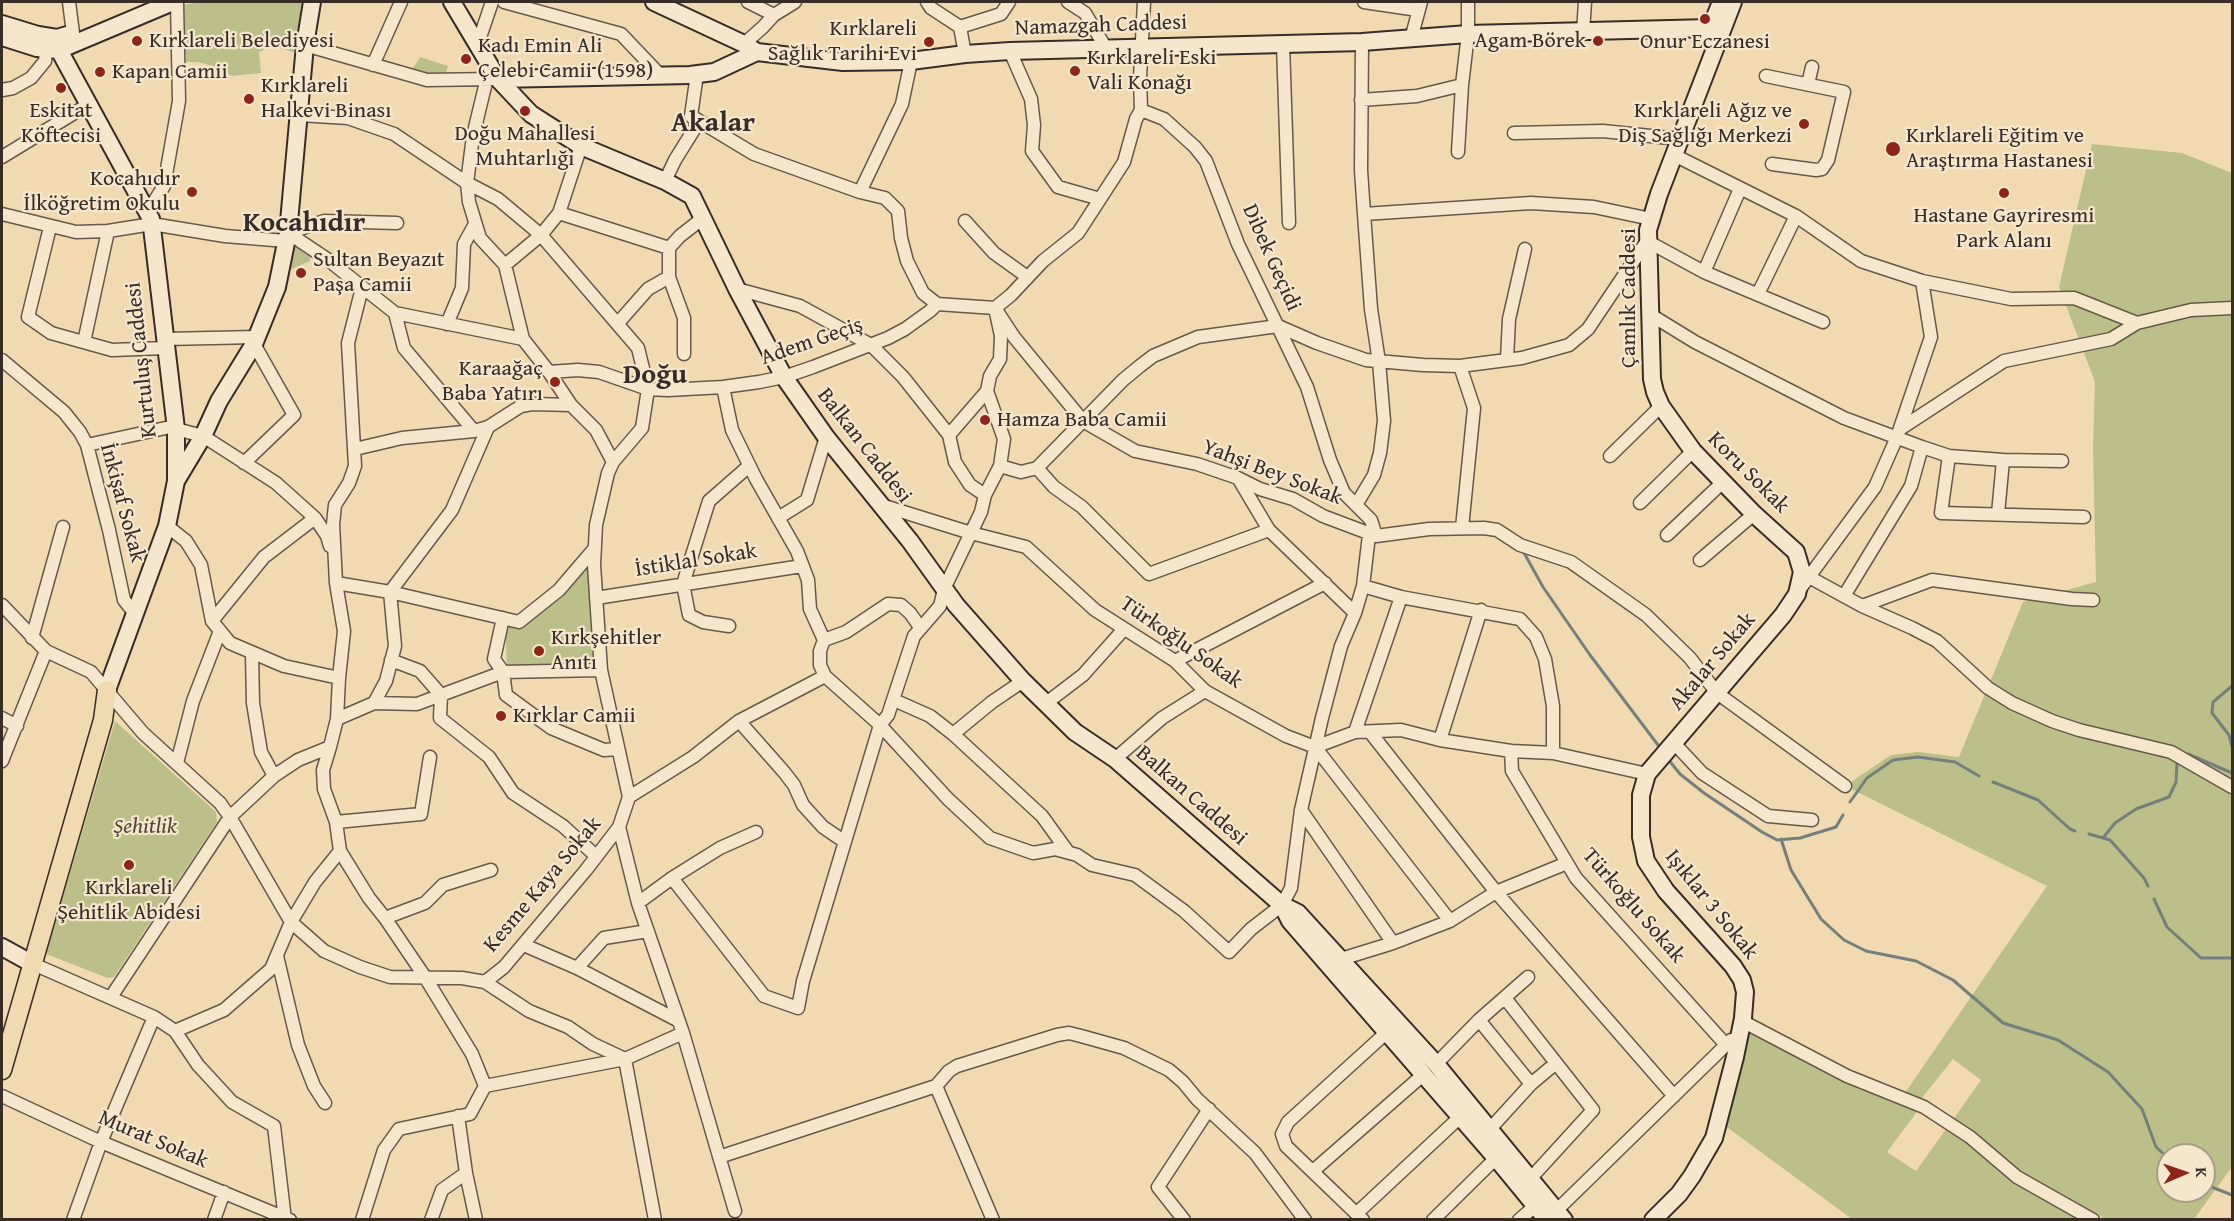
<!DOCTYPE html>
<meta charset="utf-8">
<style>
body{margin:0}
#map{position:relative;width:2234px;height:1221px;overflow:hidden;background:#f1dab1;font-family:"Gentium Book Plus",serif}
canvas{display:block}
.frame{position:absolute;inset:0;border:3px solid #382c27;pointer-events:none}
.north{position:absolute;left:2156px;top:1143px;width:60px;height:60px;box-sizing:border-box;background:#f6e7cc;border:2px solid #aa9c8a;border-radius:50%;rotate:88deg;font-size:16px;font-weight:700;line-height:24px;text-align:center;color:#382c27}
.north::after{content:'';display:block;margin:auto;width:21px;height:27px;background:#8f2418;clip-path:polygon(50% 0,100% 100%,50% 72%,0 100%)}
</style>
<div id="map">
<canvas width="2234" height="1221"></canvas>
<div class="frame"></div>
<div class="north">K</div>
</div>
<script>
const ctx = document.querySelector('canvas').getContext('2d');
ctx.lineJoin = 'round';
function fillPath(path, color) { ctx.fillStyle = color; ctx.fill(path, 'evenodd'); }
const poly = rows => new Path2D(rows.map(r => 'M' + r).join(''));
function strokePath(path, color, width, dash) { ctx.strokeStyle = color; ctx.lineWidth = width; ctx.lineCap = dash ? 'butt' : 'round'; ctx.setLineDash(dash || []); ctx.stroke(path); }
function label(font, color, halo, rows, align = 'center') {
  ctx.font = font + ' "Gentium Book Plus",serif'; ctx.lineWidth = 4.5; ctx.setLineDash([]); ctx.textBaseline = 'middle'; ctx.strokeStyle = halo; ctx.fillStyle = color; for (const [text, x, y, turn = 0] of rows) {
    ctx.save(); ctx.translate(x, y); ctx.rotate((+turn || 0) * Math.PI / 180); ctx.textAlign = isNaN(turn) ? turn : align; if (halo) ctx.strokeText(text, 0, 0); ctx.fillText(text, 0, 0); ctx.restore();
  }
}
fillPath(poly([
 [200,2,303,2,296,53,273,46,259,52,261,73,232,76,216,67,198,62,186,62,184,5],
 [420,57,448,66,445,76,423,75,412,70],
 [2092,144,2182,153,2232,173,2232,1167,2194,1219,2106,1219,2019,1173,1952,1121,1981,1080,1953,1059,1921,1099,1905,1093,2047,886,1845,786,1891,755,1918,752,1959,757,2023,602,2096,582,2093,448,2095,382,2059,287],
 [2168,1155,2204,1155,2204,1191,2168,1191],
 [300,245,310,250,310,261,287,271,291,250],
 [594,565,601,663,507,667,505,622,525,622,583,567],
 [115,721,216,812,217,822,114,977,108,978,46,954],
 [1747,1032,1844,1082,1919,1109,1887,1152,1916,1171,1946,1129,1965,1140,2012,1182,2081,1219,1852,1219,1724,1125]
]), '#bcbf8a');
strokePath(poly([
 [1523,551,1543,587,1590,655,1661,749],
 [2232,686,2213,702,2212,713,2229,735,2232,747],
 [2188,754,2232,773],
 [1668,759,1680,774,1704,793,1762,832,1777,840,1800,838,1836,827,1843,815],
 [1993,782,2038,800,2070,829,2075,831],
 [1850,802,1867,778,1893,760,1918,757,1955,762,1979,776],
 [2089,834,2110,840,2144,878,2148,886],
 [2103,838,2115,823,2136,809,2169,797,2176,782,2177,762],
 [1781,839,1791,870,1821,919,1844,940,1866,951,1916,961,1953,980,2003,1023,2058,1040,2108,1072,2142,1109,2156,1147,2168,1158],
 [2154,899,2167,927,2201,958,2232,958],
 [2204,1184,2232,1195]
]), '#75807c', 3);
const street = poly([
 [69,2,73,33],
 [504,2,621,34,660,75],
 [748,2,774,15],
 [927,2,931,8,960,27,965,54],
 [1068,2,1085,13,1107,50],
 [1144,2,1140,78,1141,110,1164,119,1195,147,1206,161,1238,244,1307,387,1330,460,1344,493,1356,505],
 [1364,2,1418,10],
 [960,27,1001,14,1009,2],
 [1583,32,1585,2],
 [1411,39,1421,2],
 [478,43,492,2],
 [744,44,763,27,774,15,795,2],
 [1283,44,1289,223],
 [305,45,427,80,494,79],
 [1010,51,1031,99,1034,125,1032,151,1058,187,1100,199],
 [373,65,401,2],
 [1766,76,1844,92,1828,160,1822,169,1816,170,1772,164],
 [487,78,473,136,467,183,469,202,480,238,505,265,523,339,549,372,571,405,596,430,613,462],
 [1808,84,1812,67],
 [2,90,13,88,31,78,45,61,47,42],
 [1361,100,1417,96,1462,85],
 [299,115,348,118,394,134,467,183,498,199,541,235,638,348,648,389,642,428,613,462,608,473,596,525,594,565,601,670,629,797],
 [691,116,754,154,860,192,885,198,898,211,901,238,907,261,923,293,937,304,995,308,1014,337,1083,421,1135,451,1197,464,1238,478,1260,489,1293,499,1323,516,1376,536,1429,529,1484,528,1497,530,1520,545,1571,562,1646,615,1690,658,1717,693,1845,786],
 [1514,133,1603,131,1679,139],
 [1458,152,1462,85,1468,34,1468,2],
 [1674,155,1796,216,1861,261,1922,281,2011,299,2074,298,2137,323],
 [2,157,89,104],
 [665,181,675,160,698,123,691,116,697,74],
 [860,192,902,104,911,61],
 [147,213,164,186,179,101,177,2],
 [559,213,669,248],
 [2,214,76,232,108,231,152,224,225,236,286,241],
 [1364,214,1531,203,1594,207,1651,219],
 [965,221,994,253,1026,276],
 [50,227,28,317,51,333,112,350,166,348],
 [288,233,327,259,395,313,523,339],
 [288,233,324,221,397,223],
 [505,265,541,235,559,213,581,146],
 [1704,272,1740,189],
 [669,277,684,318,684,354],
 [737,289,800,306,871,345,903,377,949,435,955,462,970,485,985,495],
 [1758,294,1796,216],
 [395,313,404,348,474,431],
 [1651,315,1695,342,1844,418,1922,447,1949,456,2003,460,2062,461],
 [618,323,648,289,669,277,669,248,680,236,703,218],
 [447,324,462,288,464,244,475,224],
 [165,339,257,337],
 [84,342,108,231],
 [1507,359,1509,319,1525,249],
 [2,360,64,412,80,432,87,445,109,530,124,600,136,615],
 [1460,366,1474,408,1462,528],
 [549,372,578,370,599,372,648,389,668,390,723,387,759,382,784,377,813,367,888,338,905,329,930,311,937,304],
 [723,387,732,430,756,479,797,551,808,580,810,609,824,640],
 [176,429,203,436,276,483,315,518,327,536,330,546],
 [1900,429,2004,361,2111,339,2137,323,2191,310,2232,308],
 [949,435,987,391],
 [87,445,175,426],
 [355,449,402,438,474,431,488,427,521,406,532,404,571,405],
 [1610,456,1661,406],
 [1949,456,1941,513,2084,517],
 [244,463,294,415,254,344],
 [1000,466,1021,472,1037,468,1054,487,1082,507,1149,574,1269,530],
 [1037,468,1123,380,1140,366,1153,356,1198,337,1278,326,1317,343,1366,360,1423,365,1460,366,1522,358,1569,345,1588,329,1647,241,1704,272,1823,322],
 [1238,478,1269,530,1355,613],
 [1640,503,1693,451],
 [881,505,971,533,1026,547,1095,610,1175,661,1205,691,1286,736,1315,747,1355,732,1401,730,1440,740,1511,751,1553,753,1647,774],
 [1998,514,2003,460],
 [778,518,807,500,826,437],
 [167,526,186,541,201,565,212,621,230,643,284,666,339,678],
 [1667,535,1723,482],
 [1700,560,1754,514],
 [1809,577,1862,606,1932,580,2072,599,2093,600],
 [336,583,390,592,519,622,559,590,595,548],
 [1363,586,1401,597,1520,619,1536,637,1545,659,1553,706,1553,753],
 [1800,589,1875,487,1897,437,1931,337,1922,281],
 [1844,596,1911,486,1922,447],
 [596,598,802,566],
 [2,605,46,651,91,672,143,733,220,803,230,817,291,922,315,882,340,851,336,822,324,789,323,770,330,747,298,760,274,776,230,817,111,997],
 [1862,606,1912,628,1937,641,1988,688,2012,703,2052,721,2079,730,2171,752,2232,787],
 [503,618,494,659,503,672,506,695,551,728,604,750,618,749],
 [212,621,264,557,315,518],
 [729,626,703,622,689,615,683,584,709,501,749,466],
 [32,638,63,527],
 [252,653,253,703,261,752,274,776],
 [391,660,420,671,441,695,440,718,489,757,513,793,563,826,596,856],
 [1175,661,1325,583],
 [825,676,880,725,948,799,990,838,1033,853,1055,849,1077,855,1092,865,1135,875,1184,911,1229,952,1251,929,1282,905,1291,888,1301,810,1322,718,1341,646,1355,613,1363,586,1369,535,1376,536,1371,520,1356,505,1374,475,1380,453,1384,421,1379,362,1371,309,1364,214,1361,170,1362,42],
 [894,700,930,716,953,734,1042,816,1068,852],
 [374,703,417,704,503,672,601,670],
 [1045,704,1083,675,1124,629],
 [2,718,17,726],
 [337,719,374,703,386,681,395,646,390,592,452,510,488,427],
 [739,721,784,772,794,785,803,805,823,827,845,842],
 [1355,732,1401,597],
 [1370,732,1496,892,1674,1096],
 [953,734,992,702,1023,681],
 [1440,740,1481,610],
 [1674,743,1702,773,1768,816,1812,820],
 [330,747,337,719,339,678,344,631,336,583,333,524,335,505,349,483,355,466,348,343,362,288],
 [1315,747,1450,921],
 [1511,751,1512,771,1576,878,1726,1045],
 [1115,759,1162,718,1205,691],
 [2,761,46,651],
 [177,763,193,701,220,631],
 [1301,810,1393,943],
 [336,822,421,814,430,757],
 [340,851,369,898,385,918,425,977,472,1054,485,1086,470,1114,399,1129,384,1150,362,1220],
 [672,878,764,996,798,1008,803,981,880,725,888,715,914,636,940,606,944,589,981,512,985,495,1000,466,1004,439,987,391,990,376,1000,359,1001,336,995,308,1011,295,1043,261,1078,233,1124,162,1136,119,1141,110],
 [638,903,672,878,720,848,756,832],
 [385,918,425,903,443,885,491,870],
 [524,945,577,968,679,1021],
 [277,956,298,1045,314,1086,325,1103],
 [1341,959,1393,943,1450,921,1496,892,1567,863],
 [31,963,154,1017,175,1031,224,1010,271,969,291,922,324,951,360,967,390,977,462,978,485,982,529,1011,568,1027,593,1044,625,1059,655,1220],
 [577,968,604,938,648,931],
 [485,982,504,967,586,870,619,827,629,797,693,757,739,721,825,676,820,665,820,651,824,640,846,632,888,604,901,605,910,613,920,627],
 [1505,998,1593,1110,1531,1178],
 [1479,1020,1531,1084],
 [1742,1021,1847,1076,1924,1107,1970,1137,2017,1177,2093,1220],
 [175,1031,198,1065,232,1102,274,1126,285,1220],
 [683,1033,735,1211],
 [1436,1064,1479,1020,1528,977],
 [485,1086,625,1059,683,1033,638,903,619,827],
 [936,1086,949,1071,957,1066,1057,1035,1069,1033,1081,1036,1124,1048,1169,1070,1183,1082,1197,1099,1255,1153,1305,1220],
 [2,1096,101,1142,290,1220],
 [458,1116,466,1173,476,1220],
 [1490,1129,1531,1084,1556,1063],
 [719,1157,936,1086,993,1220],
 [1313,1171,1424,1074],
 [1557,1210,1731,1040],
 [1357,1213,1460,1117],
 [73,1220,101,1142,154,1017],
 [214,1220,224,1192],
 [431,1220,442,1190,466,1173],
 [1184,1220,1158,1187,1209,1109],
 [1363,1220,1286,1146,1282,1134,1288,1122,1386,1033],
 [1433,1220,1496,1158],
 [1519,1220,1536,1205]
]);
const secondary = poly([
 [452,2,498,79,531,114,581,146,665,181,692,196,737,289,784,377,826,437,910,541,956,605,1023,681,1075,732,1115,759,1282,905,1298,913,1436,1064,1564,1220],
 [654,2,744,44,757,52],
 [2,24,38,35,57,38,67,35],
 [2,37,37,48,59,50,173,2],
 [1707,37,1721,2],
 [57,38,59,50,151,219,176,429,176,481,167,526,107,690],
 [498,79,690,75,714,72,757,52,843,62,911,61,965,54,1010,51,1362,42,1468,34,1710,28],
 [176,481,203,436,219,401,254,344,277,287,288,233,305,45,312,2],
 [1282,905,1290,921,1496,1158,1547,1220],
 [2,947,31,963],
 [1653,1220,1679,1194,1692,1176,1714,1138,1735,1057,1743,1018,1745,992,1742,980,1733,966,1666,891,1646,861,1641,837,1641,795,1647,774,1783,615,1797,594,1802,572,1796,552,1754,514,1693,451,1661,406,1655,392,1652,379,1648,230,1659,194,1733,2]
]);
const primary = poly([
 [2,1070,103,720,107,690]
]);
strokePath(street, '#66584a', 15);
strokePath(secondary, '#382c27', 20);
strokePath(primary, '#382c27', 21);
strokePath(street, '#f6e7cc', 12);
strokePath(secondary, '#f6e7cc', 16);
strokePath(primary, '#f1dab1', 18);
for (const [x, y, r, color] of [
 [1705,19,6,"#8f2418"],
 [137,41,6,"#8f2418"],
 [1598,41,6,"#8f2418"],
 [929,42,6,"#8f2418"],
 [466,59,6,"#8f2418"],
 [1075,71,6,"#8f2418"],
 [100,72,6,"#8f2418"],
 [61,88,6,"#8f2418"],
 [249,99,6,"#8f2418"],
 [525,111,6,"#8f2418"],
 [1804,124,6,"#8f2418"],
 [1893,149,8,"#8f2418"],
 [192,192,6,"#8f2418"],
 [2004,193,6,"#8f2418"],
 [301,273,6,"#8f2418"],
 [555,382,6,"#8f2418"],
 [985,420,6,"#8f2418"],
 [539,651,6,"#8f2418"],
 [501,716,6,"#8f2418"],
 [129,865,6,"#8f2418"]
]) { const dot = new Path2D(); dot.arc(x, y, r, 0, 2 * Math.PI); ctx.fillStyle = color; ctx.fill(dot); strokePath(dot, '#f6e7cc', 2); }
label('22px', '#382c27', '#f6e7cc', [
 ["Namazgah Caddesi",1101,26,-2],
 ["Dibek Geçidi",1271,258,66],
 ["Çamlık Caddesi",1629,298,-90],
 ["Adem Geçiş",812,342,-19],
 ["Kurtuluş Caddesi",142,360,-96],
 ["Balkan Caddesi",864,446,52],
 ["Yahşi Bey Sokak",1272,473,21],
 ["Koru Sokak",1748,473,45],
 ["İnkişaf Sokak",122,503,75],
 ["İstiklal Sokak",696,561,-9],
 ["Türkoğlu Sokak",1181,643,35],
 ["Akalar Sokak",1713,662,-50],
 ["Balkan Caddesi",1191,796,41],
 ["Kesme Kaya Sokak",543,885,-50],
 ["Işıklar 3 Sokak",1711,905,51],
 ["Türkoğlu Sokak",1633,906,49],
 ["Murat Sokak",153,1140,23]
]);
label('22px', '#382c27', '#f6e7cc', [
 ["Kırklareli",917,29,"right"],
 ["Sağlık Tarihi Evi",917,54,"right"],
 ["Kırklareli Belediyesi",149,41],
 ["Agam Börek",1586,41,"right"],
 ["Onur Eczanesi",1705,42,"center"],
 ["Kadı Emin Ali",478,46],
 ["Çelebi Camii (1598)",478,71],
 ["Kırklareli Eski",1087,58],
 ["Vali Konağı",1087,83],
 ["Kapan Camii",112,72],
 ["Kırklareli",261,86],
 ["Halkevi Binası",261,111],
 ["Eskitat",61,111,"center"],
 ["Köftecisi",61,136,"center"],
 ["Kırklareli Ağız ve",1792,111,"right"],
 ["Diş Sağlığı Merkezi",1792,136,"right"],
 ["Doğu Mahallesi",525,134,"center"],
 ["Muhtarlığı",525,159,"center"],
 ["Kırklareli Eğitim ve",1906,136],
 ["Araştırma Hastanesi",1906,161],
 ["Kocahıdır",180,179,"right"],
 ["İlköğretim Okulu",180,204,"right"],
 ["Hastane Gayriresmi",2004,216,"center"],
 ["Park Alanı",2004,241,"center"],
 ["Sultan Beyazıt",313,260],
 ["Paşa Camii",313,285],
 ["Karaağaç",543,369,"right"],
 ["Baba Yatırı",543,394,"right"],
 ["Hamza Baba Camii",997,420],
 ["Kırkşehitler",551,638],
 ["Anıtı",551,663],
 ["Kırklar Camii",513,716],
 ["Kırklareli",129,888,"center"],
 ["Şehitlik Abidesi",129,913,"center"]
], 'left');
label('italic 22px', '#52493b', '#f6e7cc', [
 ["Şehitlik",145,827]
]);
label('bold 28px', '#382c27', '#f6e7cc', [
 ["Akalar",713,124],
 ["Kocahıdır",304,224],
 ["Doğu",655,376]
]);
</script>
